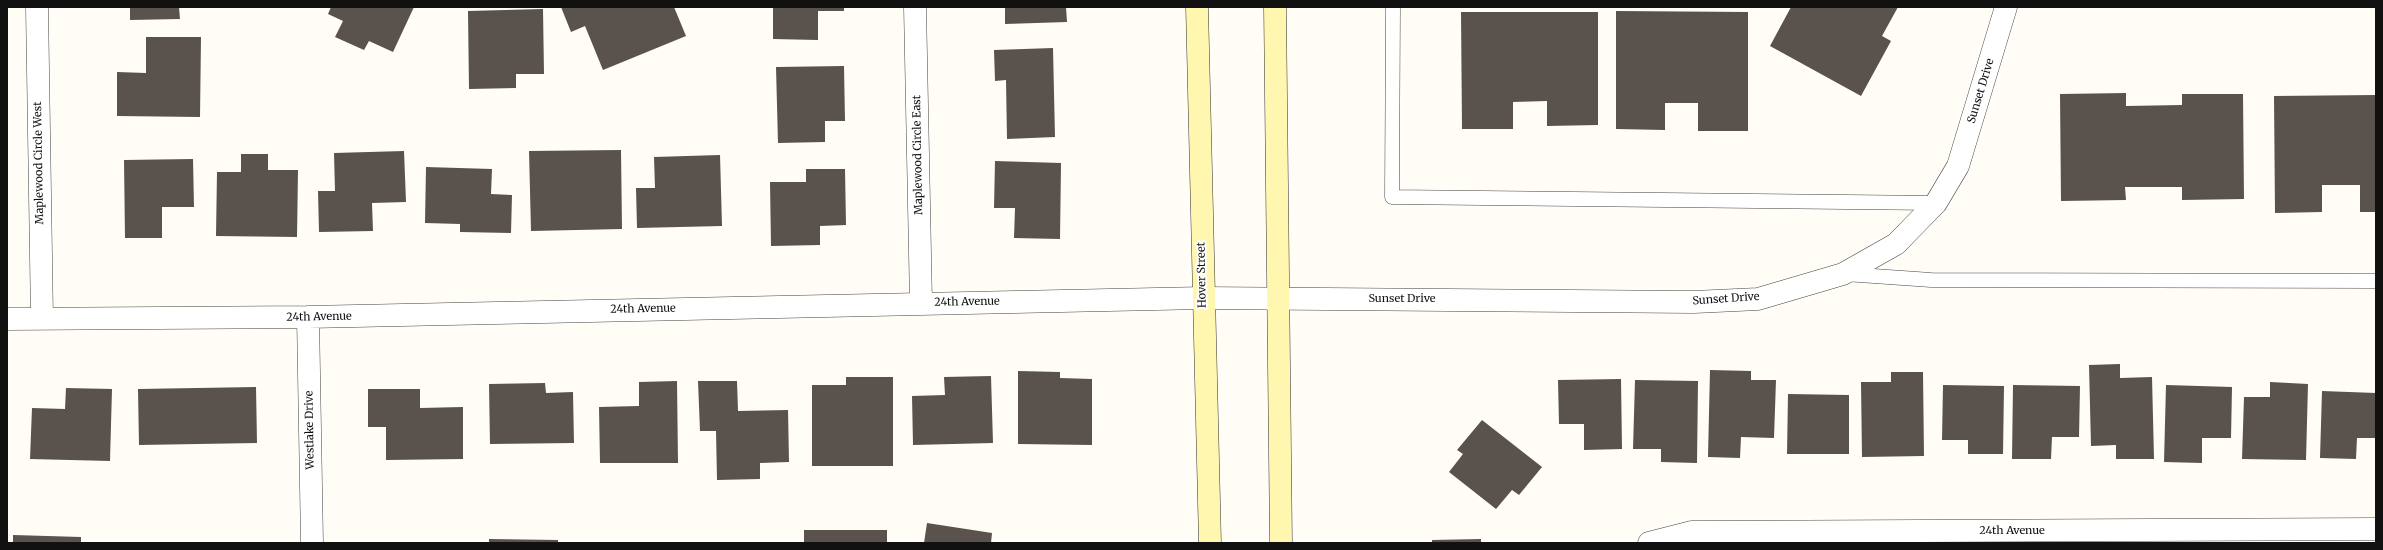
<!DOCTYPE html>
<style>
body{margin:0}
#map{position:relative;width:2383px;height:550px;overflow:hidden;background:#fffdf5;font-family:Merriweather,serif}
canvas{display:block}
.frame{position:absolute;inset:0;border:8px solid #111;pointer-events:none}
</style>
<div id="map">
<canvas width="2383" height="550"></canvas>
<div class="frame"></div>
</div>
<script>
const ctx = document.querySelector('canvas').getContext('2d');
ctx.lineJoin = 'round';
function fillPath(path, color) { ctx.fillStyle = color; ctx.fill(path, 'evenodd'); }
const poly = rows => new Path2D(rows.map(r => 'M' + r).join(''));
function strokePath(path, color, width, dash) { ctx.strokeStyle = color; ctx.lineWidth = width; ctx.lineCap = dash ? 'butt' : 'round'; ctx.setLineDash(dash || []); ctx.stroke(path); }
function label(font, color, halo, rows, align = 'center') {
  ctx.font = font + ' Merriweather,serif'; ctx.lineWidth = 4; ctx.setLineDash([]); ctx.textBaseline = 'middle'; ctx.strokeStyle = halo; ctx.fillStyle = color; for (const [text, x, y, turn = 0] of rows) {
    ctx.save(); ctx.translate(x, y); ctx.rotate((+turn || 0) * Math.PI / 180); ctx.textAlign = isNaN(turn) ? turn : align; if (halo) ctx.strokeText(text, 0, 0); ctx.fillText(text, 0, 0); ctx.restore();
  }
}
fillPath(poly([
 [130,7,179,7,180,19,130,20],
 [331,7,414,7,393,52,369,41,364,50,335,37,343,21,328,14],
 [561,7,674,7,686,36,603,70,585,26,571,32],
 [773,7,844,7,844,11,818,11,818,40,773,39],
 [1005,7,1066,7,1067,22,1005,24],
 [1791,7,1898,7,1882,36,1891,41,1861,96,1770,46],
 [543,9,544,74,516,74,516,88,469,89,468,11],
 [1616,11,1748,12,1748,131,1698,131,1698,103,1665,103,1665,130,1616,129],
 [1461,12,1598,12,1598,125,1547,126,1547,101,1513,102,1513,129,1462,129],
 [146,37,201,37,200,117,117,116,117,72,146,73],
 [1053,48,1055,137,1007,139,1006,80,995,81,994,50],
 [844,66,845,121,825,121,825,142,778,143,776,67],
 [2126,93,2126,106,2182,105,2182,94,2243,94,2244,199,2182,200,2182,187,2125,187,2126,200,2061,201,2060,94],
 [2376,95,2376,212,2360,212,2360,185,2322,185,2322,212,2275,213,2274,96],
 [621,150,622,229,531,231,529,151],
 [404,151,406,202,372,203,373,231,319,232,318,191,335,191,334,153],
 [241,154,268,154,268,170,298,170,297,237,216,236,217,172,241,172],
 [720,155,722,226,637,228,636,188,655,188,654,157],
 [193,159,194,207,162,207,162,238,125,238,124,160],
 [995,161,1061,163,1060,239,1014,238,1015,208,994,208],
 [426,167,492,169,491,194,512,195,511,233,460,232,460,224,425,223],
 [806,169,845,169,846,225,820,226,820,245,771,246,770,182,806,182],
 [2120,364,2120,378,2152,377,2154,459,2116,459,2116,445,2091,446,2089,365],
 [1710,370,1751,371,1751,380,1776,380,1774,438,1741,437,1740,458,1708,457],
 [1018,371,1060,372,1060,378,1092,379,1092,445,1018,444],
 [1891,372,1923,372,1924,456,1862,457,1861,382,1891,382],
 [991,376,993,443,913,445,912,396,945,395,944,377],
 [846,377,893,377,893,466,812,466,812,385,846,385],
 [1621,379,1622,449,1584,450,1584,424,1559,424,1558,380],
 [1635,380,1698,381,1697,463,1661,462,1661,449,1633,449],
 [677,381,678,463,600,463,599,407,639,406,639,382],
 [698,381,737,381,738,411,788,410,789,462,760,463,760,479,717,480,716,431,700,431],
 [2270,382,2308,384,2306,460,2242,459,2244,397,2270,397],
 [545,383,546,393,573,392,574,443,490,444,489,384],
 [1943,385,2004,386,2003,454,1968,454,1968,440,1942,440],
 [2013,385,2080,386,2079,437,2052,437,2051,459,2012,459],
 [2166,385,2232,387,2231,438,2202,438,2202,463,2164,462],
 [256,387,257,443,139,445,138,389],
 [66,388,112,389,110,461,30,459,32,408,65,409],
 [368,389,420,389,420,408,463,407,463,459,386,460,386,427,368,427],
 [2322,391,2376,393,2376,438,2357,438,2356,459,2320,458],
 [1788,394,1849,395,1849,454,1787,454],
 [1482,420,1542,467,1519,495,1512,490,1496,509,1449,472,1463,454,1457,450],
 [927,523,992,533,991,543,924,543],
 [804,530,887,530,887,543,804,543],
 [13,535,81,537,81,543,13,543],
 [489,539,558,540,558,543,489,543],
 [1481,539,1481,543,1432,543,1432,540]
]), '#5a524d');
const lane = poly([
 [1393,7,1392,197,1936,203],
 [1845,274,1931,280,2376,281]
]);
const street = poly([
 [37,7,42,319],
 [915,7,921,303],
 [308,317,312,543],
 [7,319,308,317,1203,298,1694,302,1758,299,1843,274,1896,244,1936,203,1958,166,2006,7],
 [1649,543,1692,532,2376,529]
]);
const secondary = poly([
 [1197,7,1210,543],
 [1275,7,1281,543]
]);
strokePath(lane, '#444', 15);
strokePath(street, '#444', 23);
strokePath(secondary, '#333', 23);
strokePath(lane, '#fff', 14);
strokePath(street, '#fff', 22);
strokePath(secondary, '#fff6b0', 22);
label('11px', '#111', '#fff', [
 ["Sunset Drive",1981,91,-73],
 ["Maplewood Circle East",918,155,-91],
 ["Maplewood Circle West",39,163,-91],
 ["Hover Street",1202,275,-91],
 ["Sunset Drive",1402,299],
 ["Sunset Drive",1726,299,-4],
 ["24th Avenue",967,302,-1],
 ["24th Avenue",643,309,-1],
 ["24th Avenue",319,317,-1],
 ["Westlake Drive",310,430,-91],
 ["24th Avenue",2012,531]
]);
</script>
